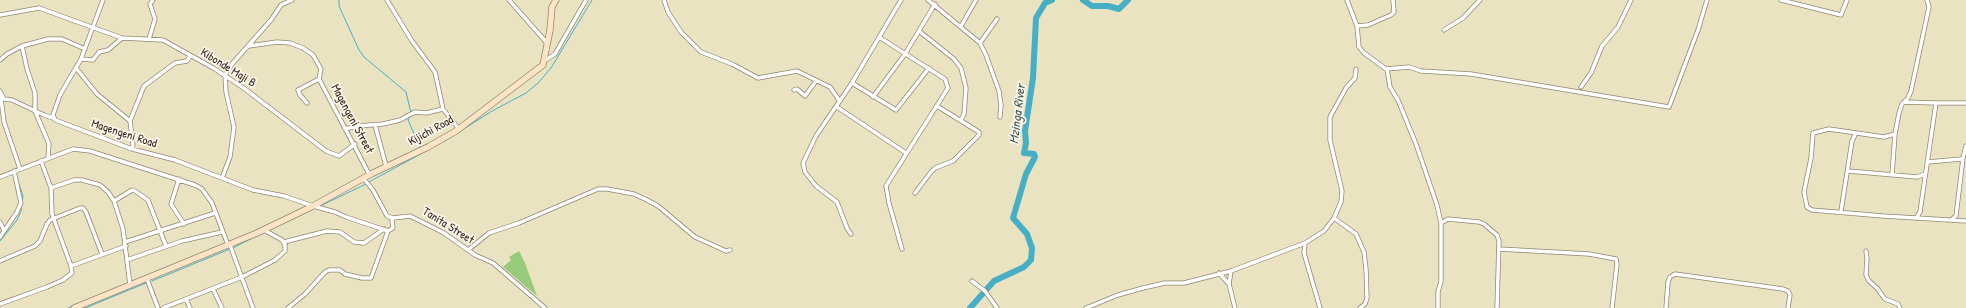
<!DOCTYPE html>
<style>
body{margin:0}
canvas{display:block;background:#e9e3c2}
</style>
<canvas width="1966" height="308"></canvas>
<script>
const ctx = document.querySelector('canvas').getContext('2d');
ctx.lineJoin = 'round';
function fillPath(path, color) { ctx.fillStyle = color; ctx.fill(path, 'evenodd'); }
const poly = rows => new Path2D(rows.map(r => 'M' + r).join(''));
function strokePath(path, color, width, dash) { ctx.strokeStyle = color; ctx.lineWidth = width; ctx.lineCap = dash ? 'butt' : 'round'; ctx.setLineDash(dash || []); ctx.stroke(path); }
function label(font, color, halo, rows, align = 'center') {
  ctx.font = font + ' "Patrick Hand",sans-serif'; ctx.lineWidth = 3.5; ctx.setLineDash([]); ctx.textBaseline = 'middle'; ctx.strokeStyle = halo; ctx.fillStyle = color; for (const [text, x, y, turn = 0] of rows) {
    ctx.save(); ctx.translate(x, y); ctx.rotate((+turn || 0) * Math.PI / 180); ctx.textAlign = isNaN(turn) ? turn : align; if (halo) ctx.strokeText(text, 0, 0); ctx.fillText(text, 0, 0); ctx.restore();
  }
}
fillPath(poly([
 [519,251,525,263,537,296,503,267,511,260,509,257]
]), '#97ca7b');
strokePath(poly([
 [339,0,339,6,359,50,364,57,406,92,411,113],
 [410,116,408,120,420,147],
 [369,182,448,139,492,111,526,93,538,83,551,68,592,0],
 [318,207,366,184],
 [0,241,17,220,21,211,23,196,18,181],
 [233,248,254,237],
 [152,281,230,249],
 [68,308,73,306],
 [85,308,146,283]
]), '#47afc5', 1);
strokePath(poly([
 [1083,0,1092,6,1108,6,1119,9,1128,0],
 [970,308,994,281,1024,267,1031,260,1032,248,1027,234,1013,218,1026,174,1035,157,1034,154,1024,153,1026,143,1025,131,1033,78,1036,18,1045,3,1052,0]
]), '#47afc5', 6);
const street = poly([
 [103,0,81,59,60,95,53,115,55,120,132,149,175,160,253,190,284,196,313,206,335,212,346,217,388,231,393,228,392,221,393,218,410,216,444,233,475,255,493,263,545,308],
 [387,0,412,41,435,72,443,109,459,129],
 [509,0,547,43],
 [664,0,668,12,681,32,701,52,732,64,758,78,797,71,830,87,839,100],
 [928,0,980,43,986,55,999,91,1001,105,1000,117],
 [1347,0,1357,26,1359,47,1364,53,1386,69,1409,67,1421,71,1471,74,1669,107,1698,30,1707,0],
 [1781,0,1841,15,1847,0],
 [0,15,39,8,122,38,163,40,215,69,245,89,326,151,339,156,355,144],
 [961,26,976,0],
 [1357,26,1368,25,1391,15,1394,12,1393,0],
 [1444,30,1463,18,1480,0],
 [919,31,954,59,961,68,966,88,964,114,961,120],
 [879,37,945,79,948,88,886,186,889,203,902,249],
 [149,39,155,19,150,4,153,0],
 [980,43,997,19],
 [22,46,27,69,35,93,35,111,49,144,48,158],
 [249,46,277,42,290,43,303,48,313,55,321,69,319,79],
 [81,59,93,60,99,52,108,50,122,38],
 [0,60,7,54,22,46,48,39,62,39,85,49],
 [544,61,555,54,586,0],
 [76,68,97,94,130,121],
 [1387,69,1390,87,1398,100,1416,144,1437,205,1441,223,1441,281,1438,292,1438,308],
 [319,79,368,172,371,174],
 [852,83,896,110,929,68],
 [1581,87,1591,73,1602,46,1618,27,1631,0],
 [794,90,797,89,805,96,816,81],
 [0,91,4,122,20,169],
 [1,93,4,99,12,100,44,115,53,118],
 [873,97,905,54,935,4],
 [1904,102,1936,103],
 [307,103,300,95,298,90,319,79],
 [837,107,906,153],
 [375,125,386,166],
 [345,129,357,126,383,124,400,120,415,112,426,113,443,109],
 [1895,134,1884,137,1829,129,1813,133,1811,158,1804,192,1807,207,1812,210,1883,216,1966,221],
 [132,149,133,145,130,121,144,86,175,63,187,61,190,56],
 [1928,162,1961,159,1963,158,1966,146],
 [1848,171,1917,177,1925,174],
 [1892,175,1895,134,1899,113,1902,104,1908,98,1911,91,1929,7,1927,0],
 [0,177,73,149,90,151,195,185,202,189,212,203,228,245],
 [222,178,230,157,234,127,226,92,225,75,232,64,271,20,281,5,292,0],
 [363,178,373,190,387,216,393,218],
 [179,179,171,204,184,224],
 [51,188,74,180,82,180,100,185,108,192,114,201,123,229,130,285],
 [915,193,931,172,935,168,953,161,979,135,979,132,937,106],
 [114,201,132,190,135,191,148,200,166,246],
 [1841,211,1852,141,1856,133],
 [1334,218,1356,234,1364,252,1366,269,1367,298,1365,304,1360,308],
 [1916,218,1920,212,1936,103,1966,103],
 [1951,220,1956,216,1963,158],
 [0,222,4,231],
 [1441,223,1448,219,1479,222,1484,224,1497,235,1499,241,1497,308],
 [851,234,847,228,837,202,816,186,805,172,803,163,816,136,852,83,901,0],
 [0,237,17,212,21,203,14,171],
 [125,242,215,213],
 [284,242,327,231,340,232,354,242,364,243,384,229],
 [1305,243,1304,253,1320,308],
 [230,245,253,308],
 [1499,249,1589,254,1616,259,1617,264,1612,308],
 [468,250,489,233,519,223,598,189,607,189,634,194,647,200,658,206,695,237,726,251,730,250],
 [1866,251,1867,258,1866,275,1869,281,1877,288,1885,299,1898,304,1900,308],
 [127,260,182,241,222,232],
 [0,261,35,246,40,241,47,224,50,220,80,208,83,208,86,212,102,254],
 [71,266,126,246],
 [1219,273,1228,283],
 [147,279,158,308],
 [972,281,985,291,997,308],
 [213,289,222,308],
 [186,299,190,308],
 [0,304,47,287,63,280,72,273,71,266,52,214,51,188,41,161],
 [163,308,242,277,275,260,285,251,285,245,282,240,264,230],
 [288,308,305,294,325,272,329,270,340,270,345,274,362,278,371,278,388,231],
 [1086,308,1118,295,1143,288,1165,283,1184,283,1231,271],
 [1235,308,1229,284,1231,271,1305,243,1324,231,1334,218,1341,202,1342,191,1330,140,1330,117,1346,88,1355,78,1356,69],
 [1666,308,1668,282,1670,277,1675,274,1783,289,1788,291,1790,295,1788,308]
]);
const secondary = poly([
 [74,308,257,233,313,206,371,174,428,147,456,131,543,65,550,30,552,7,556,0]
]);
strokePath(street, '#928670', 5);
strokePath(secondary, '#928670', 7);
strokePath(street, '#fff', 3.5);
strokePath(secondary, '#fee4c6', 5.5);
label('12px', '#3b2a1e', '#fbf7ec', [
 ["Kibonde Maji B",228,68,32],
 ["Magengeni Street",352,119,62],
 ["Kijichi Road",431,131,-29],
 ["Magengeni Road",124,134,18],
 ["Tanita Street",448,226,32]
]);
label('italic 13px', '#3f5958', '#fbf7ec', [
 ["Mzinga River",1018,114,-83]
]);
</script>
